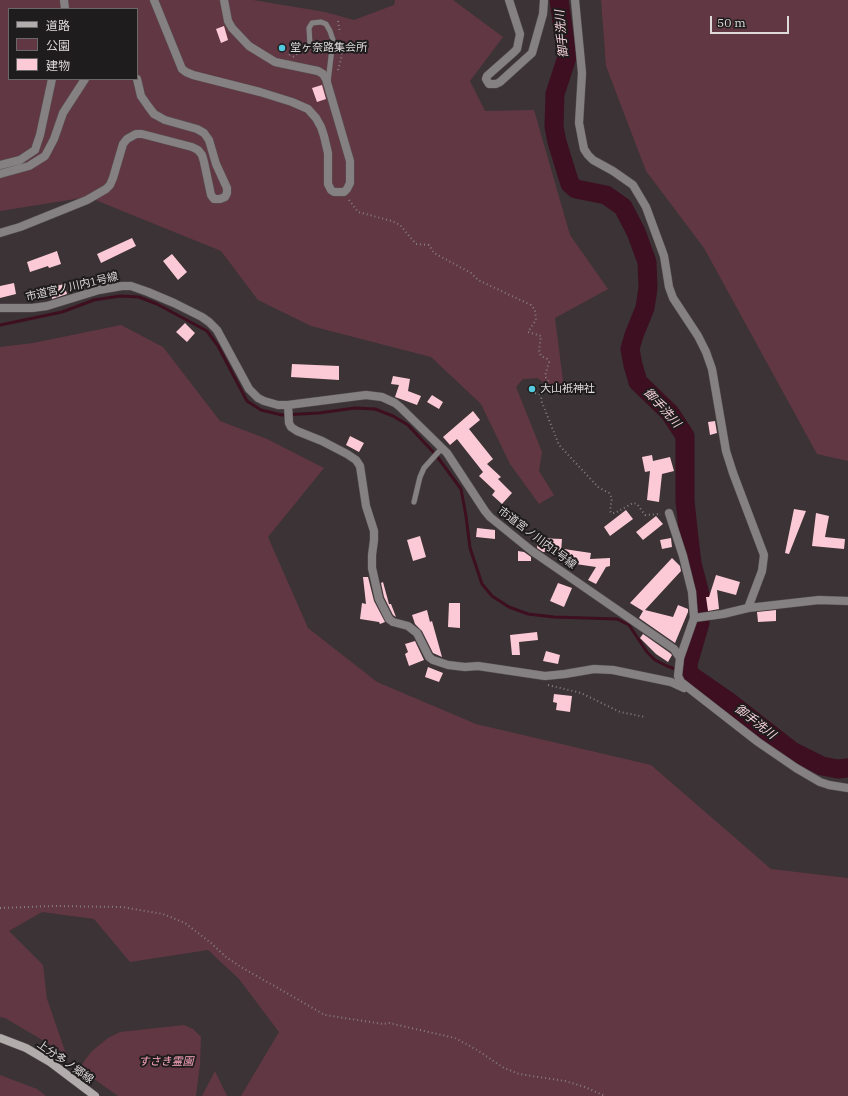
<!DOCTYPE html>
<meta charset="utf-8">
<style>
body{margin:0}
#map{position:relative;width:848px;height:1096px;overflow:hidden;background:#3b3335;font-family:"IBM Plex Serif","Noto Sans JP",serif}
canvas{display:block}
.legend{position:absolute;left:8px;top:8px;width:130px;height:72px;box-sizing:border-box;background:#1f1c1d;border:1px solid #6b6869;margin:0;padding:5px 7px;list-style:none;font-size:12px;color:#ded9da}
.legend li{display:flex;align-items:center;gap:8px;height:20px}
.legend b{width:20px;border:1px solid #6b6869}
.scale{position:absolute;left:710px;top:16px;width:79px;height:18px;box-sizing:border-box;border:2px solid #ded9da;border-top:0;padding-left:5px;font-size:12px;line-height:14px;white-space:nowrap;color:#ded9da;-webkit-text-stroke:3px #1f1c1d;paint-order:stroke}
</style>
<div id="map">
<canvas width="848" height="1096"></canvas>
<ul class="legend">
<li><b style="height:5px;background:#b2acad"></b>道路</li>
<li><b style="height:11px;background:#623744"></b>公園</li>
<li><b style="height:11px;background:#fccad6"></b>建物</li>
</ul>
<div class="scale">50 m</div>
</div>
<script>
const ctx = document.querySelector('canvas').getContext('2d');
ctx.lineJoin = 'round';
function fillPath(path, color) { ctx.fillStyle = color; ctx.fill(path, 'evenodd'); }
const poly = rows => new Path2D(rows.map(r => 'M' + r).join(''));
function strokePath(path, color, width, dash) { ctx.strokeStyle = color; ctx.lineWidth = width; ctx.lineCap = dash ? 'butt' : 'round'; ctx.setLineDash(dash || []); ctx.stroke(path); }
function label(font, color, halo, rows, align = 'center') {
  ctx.font = font + ' "IBM Plex Serif","Noto Sans JP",serif'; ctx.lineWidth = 4; ctx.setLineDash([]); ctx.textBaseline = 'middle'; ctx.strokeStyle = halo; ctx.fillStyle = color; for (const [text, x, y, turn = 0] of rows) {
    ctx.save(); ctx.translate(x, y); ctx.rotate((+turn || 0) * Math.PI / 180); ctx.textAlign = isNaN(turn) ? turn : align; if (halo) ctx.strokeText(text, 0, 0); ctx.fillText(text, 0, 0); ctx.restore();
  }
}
fillPath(poly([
 [0,0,253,0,325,12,354,20,394,5,395,0,453,0,503,37,470,81,485,111,534,110,570,235,608,289,555,318,565,396,537,378,523,379,516,387,542,452,539,471,554,495,539,504,510,464,481,404,431,357,311,326,258,300,221,251,88,197,0,211],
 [9,9,137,9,137,79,9,79],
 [601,0,848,0,848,461,817,454,704,248,646,171,606,66],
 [121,325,163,347,220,421,267,439,324,468,268,537,308,628,377,682,476,724,651,765,771,869,848,878,848,1096,241,1096,279,1032,239,979,208,950,130,962,94,919,42,912,9,931,43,965,47,999,66,1054,5,1018,0,1017,0,347,33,343],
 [184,1025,193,1029,201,1037,200,1064,196,1096,118,1096,80,1069,85,1060,92,1051,108,1038,120,1032],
 [215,1071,227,1096,202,1096],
 [0,1075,37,1089,46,1096,0,1096]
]), '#623744');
strokePath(poly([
 [0,325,62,312,94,300,120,296,139,297,157,304,207,331,218,346,247,401,261,410,282,415,319,413,355,408,375,409,393,416,408,425,436,455,461,489,466,516,470,548,482,584,492,596,509,607,528,614,554,617,617,619,629,625,647,652,655,660,667,666,689,674]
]), '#3d0f20', 3);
strokePath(poly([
 [559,0,567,57,555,94,554,127,557,142,570,184,576,189,606,195,623,207,636,232,647,262,648,288,645,308,634,335,630,349,633,365,638,382,670,413,685,436,685,501,689,538,692,563,701,598,700,623,688,664,689,674,728,701,792,751,822,766,838,769,848,768]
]), '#3d0f20', 19);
fillPath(poly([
 [224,26,228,40,221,43,216,29],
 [322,85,326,99,317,102,312,88],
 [132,238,136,246,101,263,97,254],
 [57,251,61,264,49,268,48,266,30,272,27,262],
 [172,254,187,272,178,280,163,261],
 [14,283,16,294,0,298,0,286],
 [64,284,67,294,52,299,49,288],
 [185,323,195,333,187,342,176,332],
 [292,364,339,366,339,380,291,377],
 [393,376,410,379,408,391,421,396,417,405,395,397,399,385,391,384],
 [432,395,443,402,439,409,427,402],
 [473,411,480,420,469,429,493,459,487,464,501,477,498,479,512,493,502,504,492,495,495,491,479,476,483,472,457,439,450,445,443,437],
 [715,421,717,433,710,435,708,422],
 [350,436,364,443,359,452,346,445],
 [652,455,653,461,670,457,674,471,662,474,659,502,647,500,650,471,645,472,642,457],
 [794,509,806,511,789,554,785,553],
 [626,510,633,519,610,536,604,527],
 [816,513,829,516,825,537,845,539,844,549,812,546],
 [656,516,663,524,643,540,636,532],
 [477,528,495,530,495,539,476,537],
 [420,536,426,557,413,561,407,540],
 [538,538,562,539,561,552,543,552,537,548],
 [671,538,672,547,662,549,660,540],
 [564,549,591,553,590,559,610,558,610,566,606,567,596,584,588,580,596,567,562,562],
 [518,551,524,552,531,557,531,561,518,561],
 [672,558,680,566,681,571,645,610,673,617,678,605,688,609,688,612,675,643,639,618,643,611,630,603],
 [716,575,740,582,736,595,717,590,719,609,708,611,706,597,709,597],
 [363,577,368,577,374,601,385,622,380,624,379,622,360,619,362,603,366,604],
 [383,582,389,604,391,604,396,617,393,615,384,597,381,583],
 [558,583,572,588,564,607,550,601],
 [449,603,460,603,460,628,448,627],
 [427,610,430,622,432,621,442,657,433,653,422,631,415,624,412,615],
 [776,610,776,621,758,622,757,612],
 [537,632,538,640,519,642,520,655,512,655,510,635],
 [643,634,670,653,672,655,668,662,656,654,640,638],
 [415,641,424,660,409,666,405,654,408,652,405,644],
 [546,651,560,655,558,664,543,661],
 [428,667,443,673,439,682,425,677],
 [554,694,572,696,570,712,556,710,557,703,553,702]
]), '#fccad6');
const lane = poly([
 [310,45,309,28,312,23,321,22,326,24,330,31,333,40,328,82],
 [414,502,420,477,424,468,442,448]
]);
const street = poly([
 [64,0,65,9],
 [154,0,182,69,186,72,193,75,260,92,292,102,308,109,316,118,321,127,324,136,328,153,328,184,331,190,334,192,344,192,347,189,350,183,350,161,326,79,323,74,318,71,275,62,249,46,232,28,228,21,224,0],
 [509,0,520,34,517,49,513,53,487,76,486,79,489,84,496,84,500,82,532,53,543,14,544,0],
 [575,0,582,73,579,123,584,149,588,155,593,160,613,171,633,185,646,207,664,256,669,287,673,298,698,336,706,352,712,369,726,451,733,473,764,555,762,571,748,608,723,614,694,618,680,658],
 [0,165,20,160,35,150,40,135,52,79],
 [0,174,29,166,45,156,54,139,63,113,85,79],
 [0,233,20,227,87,200,106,189,110,185,113,178,123,144,127,139,136,134,142,134,192,147,198,150,202,155,204,162,211,195,214,199,220,199,225,197,227,193,227,188,216,164,209,140,204,133,197,129,165,120,154,114,148,106,141,96,137,79],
 [0,308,32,308,47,306,99,290,122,286,131,286,148,292,174,303,202,317,209,322,217,330,249,389,258,398,264,401,278,405,288,405,366,395,382,397,395,403,400,407,447,453,485,511,490,517,532,551,674,649,680,658,678,676,681,682,758,742,796,768,820,782,829,785,848,788],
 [288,405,289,423,291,427,297,431,322,441,347,454,356,460,360,466,366,506,374,531,374,540,372,555,372,568,379,599,389,619,393,622,408,626,417,633,429,657,433,660,448,665,465,667,478,666,545,676,565,674,594,669,613,670,671,682,684,688],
 [669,513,683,556,692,592,694,618],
 [748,608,819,600,848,601]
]);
const secondary = poly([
 [0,1038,26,1048,50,1062,95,1096]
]);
strokePath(lane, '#585153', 6);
strokePath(street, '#585153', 9);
strokePath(secondary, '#585153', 9);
strokePath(poly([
 [338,21,340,33],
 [316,48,324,54],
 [289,55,298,50,301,51],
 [293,57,304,49],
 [338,70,341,59,342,49,341,41],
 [349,200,358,212,392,221,400,225,416,244,429,245,434,253,471,273,478,280,531,305,535,310,536,320,528,332,541,336,539,350,541,356,547,359,549,362,545,376,549,382,542,392,541,400,559,445,598,487,609,493,612,498,610,511,611,513,615,513,633,503,637,504,645,515,661,514],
 [535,393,542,395],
 [548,685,581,693,620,712,645,717],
 [0,908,53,906,122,907,163,914,185,923,211,943,226,957,241,967,325,1015,383,1024,389,1023,455,1038,477,1050,504,1068,519,1074,565,1081,585,1087,605,1096]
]), '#857f80', 2, [1, 3]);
strokePath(lane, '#858182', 5);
strokePath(street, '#858182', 8);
strokePath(secondary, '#b2acad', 8);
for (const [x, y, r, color] of [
 [282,48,4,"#55cadf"],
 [532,389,4,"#55cadf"]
]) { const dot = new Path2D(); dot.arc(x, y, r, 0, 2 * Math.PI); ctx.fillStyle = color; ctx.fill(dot); strokePath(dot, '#1f1c1d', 1.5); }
label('11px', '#ded9da', '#1f1c1d', [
 ["堂ヶ奈路集会所",290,48],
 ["大山衹神社",540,389]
], 'left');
label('11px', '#ded9da', '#1f1c1d', [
 ["市道宮ノ川内1号線",72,287,-13],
 ["市道宮ノ川内1号線",537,538,37],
 ["上分多ノ郷線",65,1062,35]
]);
label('italic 11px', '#fca7bf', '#1f1c1d', [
 ["すさき霊園",166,1062]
]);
label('italic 12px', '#f8d4dd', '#1f1c1d', [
 ["御手洗川",562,34,-95],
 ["御手洗川",662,408,48],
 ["御手洗川",755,722,38]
]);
</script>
